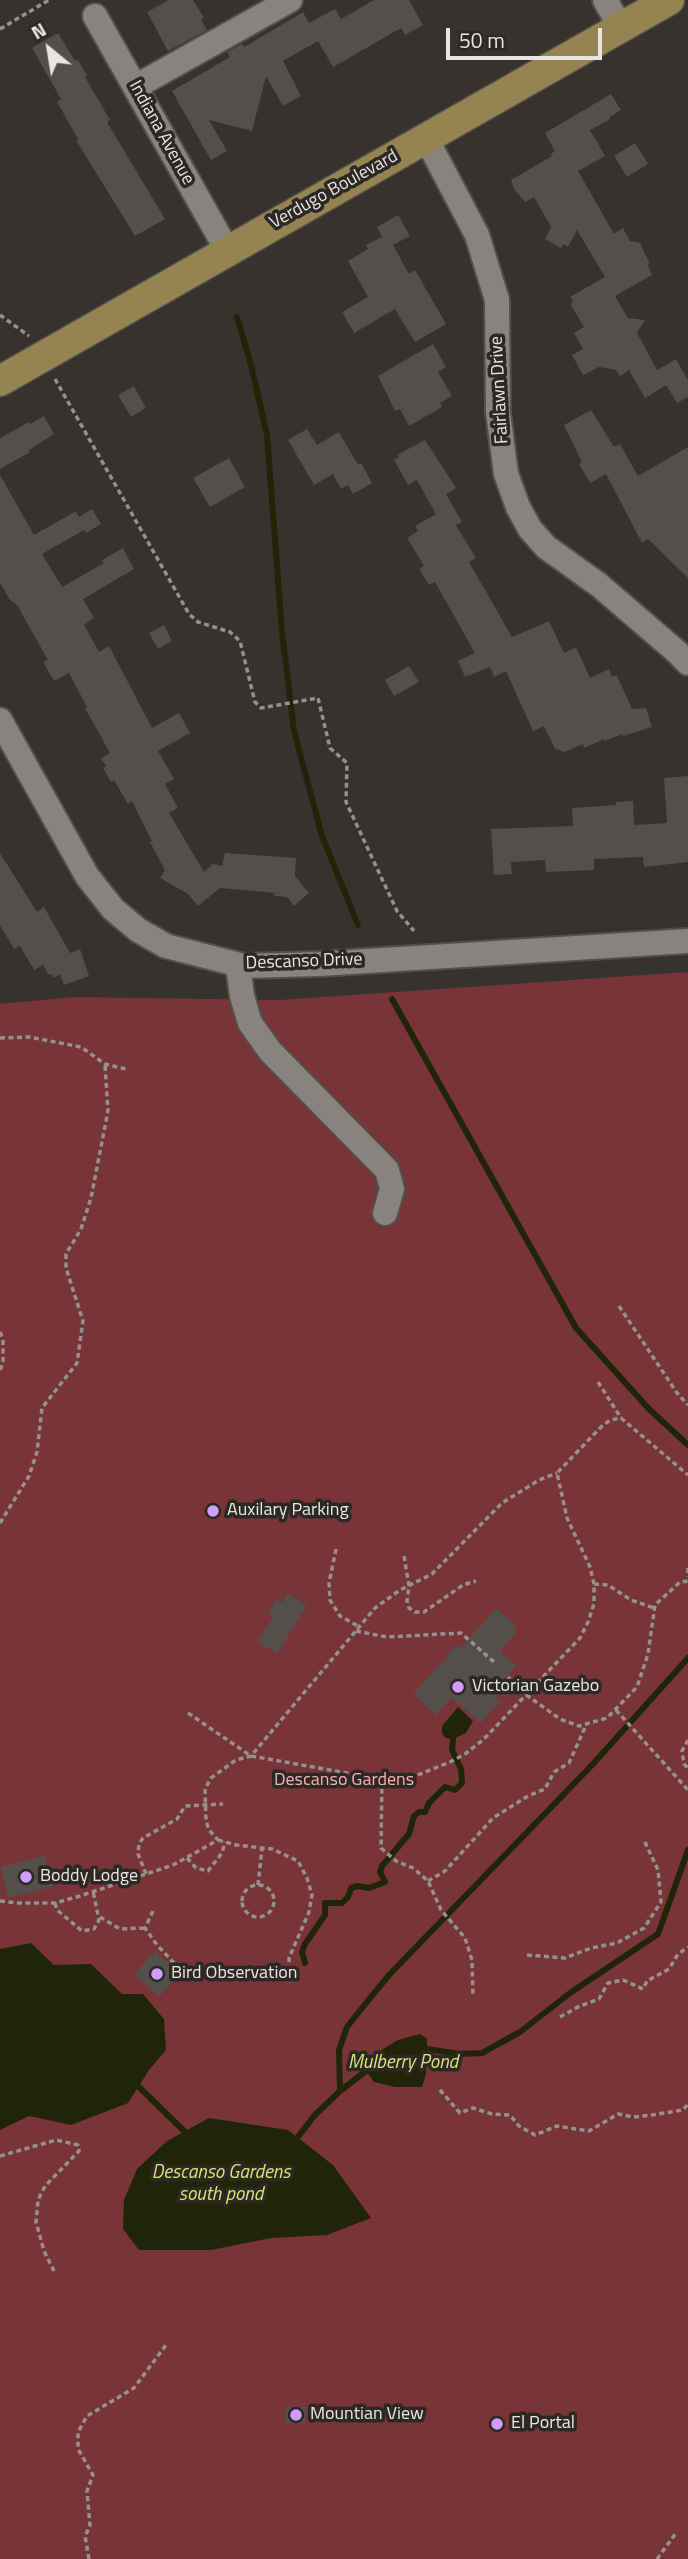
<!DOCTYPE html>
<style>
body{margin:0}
#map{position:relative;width:688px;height:2559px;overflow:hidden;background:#36322e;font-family:"Titillium Web",sans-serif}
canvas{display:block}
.north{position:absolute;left:14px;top:14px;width:70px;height:70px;-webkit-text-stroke:5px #2c2824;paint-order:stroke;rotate:330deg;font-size:19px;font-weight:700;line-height:28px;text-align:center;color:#e8e6e3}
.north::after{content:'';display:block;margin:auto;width:24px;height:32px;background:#e8e6e3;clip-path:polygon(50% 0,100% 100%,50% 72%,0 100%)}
.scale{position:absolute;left:446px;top:28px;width:156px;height:32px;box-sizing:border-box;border:4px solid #e8e6e3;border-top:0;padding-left:9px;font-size:21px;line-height:24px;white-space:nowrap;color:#e8e6e3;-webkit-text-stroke:5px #2c2824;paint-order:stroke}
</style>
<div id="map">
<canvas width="688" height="2559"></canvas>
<div class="north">N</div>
<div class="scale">50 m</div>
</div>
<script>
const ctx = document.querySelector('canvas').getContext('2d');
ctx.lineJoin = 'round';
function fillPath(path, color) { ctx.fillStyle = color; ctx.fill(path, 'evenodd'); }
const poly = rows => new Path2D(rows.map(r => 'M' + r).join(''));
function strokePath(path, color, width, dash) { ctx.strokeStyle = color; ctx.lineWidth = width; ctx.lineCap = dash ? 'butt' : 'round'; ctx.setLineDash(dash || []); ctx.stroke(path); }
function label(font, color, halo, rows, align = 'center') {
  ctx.font = font + ' "Titillium Web",sans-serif'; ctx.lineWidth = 7; ctx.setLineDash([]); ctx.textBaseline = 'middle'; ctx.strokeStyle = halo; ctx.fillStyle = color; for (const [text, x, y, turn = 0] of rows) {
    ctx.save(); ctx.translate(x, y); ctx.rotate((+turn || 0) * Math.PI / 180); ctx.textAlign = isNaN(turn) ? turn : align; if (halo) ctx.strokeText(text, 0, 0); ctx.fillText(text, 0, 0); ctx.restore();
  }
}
fillPath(poly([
 [688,972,688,2559,0,2559,0,1004,73,997,279,1000]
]), '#783437');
fillPath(poly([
 [458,1707,473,1721,466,1733,453,1739,446,1738,442,1734,442,1726],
 [31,1943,54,1965,91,1964,122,1994,143,1994,164,2019,166,2050,149,2070,128,2103,71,2125,29,2116,0,2130,0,1949],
 [420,2034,427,2039,427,2049,426,2074,422,2087,395,2087,374,2082,366,2071,369,2063,383,2049,398,2040],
 [209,2118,288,2130,333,2165,371,2218,327,2235,271,2238,211,2250,139,2250,123,2229,124,2200,137,2169,167,2141]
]), '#212508');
strokePath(poly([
 [237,317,250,361,267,435,282,632,294,731,322,836,358,925],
 [392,999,576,1328,649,1409,688,1445],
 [305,1963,302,1952,305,1944,325,1915,325,1903,342,1903,348,1897,351,1888,358,1886,369,1888,385,1882,380,1872,382,1866,409,1834,414,1816,419,1812,425,1812,429,1803,445,1787,455,1790,462,1783,461,1769,452,1750,453,1739],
 [427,2049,459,2054,482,2053,520,2032,570,1993,658,1934,688,1850],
 [139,2087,184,2131],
 [340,2091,339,2050,347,2027,366,2003,389,1975,593,1764,688,1658],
 [298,2137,314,2116,340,2091,366,2071]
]), '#212508', 6);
fillPath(poly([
 [169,0,193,0,204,18,201,20,207,30,168,51,147,12],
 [374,0,409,0,423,25,405,35,401,28,333,67,318,41,283,61,301,96,283,106,266,76,252,131,209,120,227,151,211,160,172,91,230,57,227,52,242,44,244,47,303,12,309,23,335,9,341,19],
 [58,33,75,61,78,60,87,76,85,77,110,120,107,122,165,219,135,236,76,140,78,139,57,102,61,99,32,48],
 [611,94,621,110,610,117,609,120,590,130,605,156,578,171,614,234,623,228,630,241,640,243,649,262,648,266,652,275,615,296,628,318,645,320,637,333,657,370,676,359,688,380,688,397,677,403,666,385,645,398,629,370,620,376,616,370,599,367,583,375,572,355,583,349,574,333,584,327,571,305,573,301,570,297,605,277,577,230,568,247,563,244,561,248,545,239,551,227,534,197,525,202,514,189,511,180,552,156,551,154,555,151,545,133],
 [635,143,648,164,627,177,614,156],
 [398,215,410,236,393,245,409,274,415,270,446,324,415,342,395,309,354,333,342,312,368,297,348,261,368,249,366,245,382,237,377,227],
 [433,344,446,367,438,372,452,396,440,403,442,407,409,426,400,409,395,411,378,376],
 [134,386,146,408,131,417,118,395],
 [591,410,614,447,620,444,638,476,688,447,688,578,648,539,642,543,606,474,590,483,579,464,582,462,564,425],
 [44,416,54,434,29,450,30,452,0,469,0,438,29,422,30,424],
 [307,429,317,445,339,432,358,465,361,463,372,483,353,494,348,485,341,489,333,474,314,485,288,440],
 [425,440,456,488,446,494,462,522,456,525,476,558,469,562,512,637,549,621,564,653,576,647,590,678,609,669,612,677,616,675,618,678,632,709,646,708,652,727,623,736,622,734,605,741,604,739,584,748,583,744,565,752,555,749,544,726,533,731,506,671,494,677,490,667,465,677,458,661,475,653,435,582,429,585,419,569,424,566,407,538,418,531,415,526,436,514,417,480,408,485,394,460,399,457,397,455],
 [229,458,245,487,210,507,193,478],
 [0,475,34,535,76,511,79,517,92,509,101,524,86,533,84,530,42,554,62,587,104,563,102,560,123,548,134,569,83,599,94,618,84,625,99,652,109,646,152,728,179,713,190,733,158,751,174,779,165,784,178,808,169,813,204,872,213,864,222,866,225,853,296,858,295,876,309,893,294,906,287,897,274,896,275,893,220,888,198,906,188,894,160,878,165,870,150,842,152,841,132,801,128,804,114,780,111,782,103,768,106,766,101,758,110,753,85,708,87,707,69,673,54,681,43,662,48,660,17,605,10,600,0,583],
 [164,625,172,641,158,649,149,633],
 [409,666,419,682,394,696,385,680],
 [688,776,688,862,644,867,643,857,594,859,594,870,546,872,545,860,511,862,512,874,494,875,491,829,573,826,572,808,616,805,616,802,633,801,634,825,667,823,664,778],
 [0,853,37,912,44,907,70,953,80,949,89,976,64,985,60,974,54,978,52,974,49,975,43,965,34,970,20,946,14,949,0,925],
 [288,1593,307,1605,277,1654,257,1642,273,1617,268,1614,277,1599,282,1603],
 [496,1608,517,1627,514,1630,516,1632,500,1651,516,1666,492,1693,501,1701,481,1723,452,1698,436,1715,413,1694,457,1645,461,1648],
 [44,1856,52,1887,8,1898,1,1867],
 [155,1951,180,1975,159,1997,134,1974],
 [286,2406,306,2407,305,2424,285,2423]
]), '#544e4c');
const minor = poly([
 [605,0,621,28],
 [95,16,227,250],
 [135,87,290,0],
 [426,138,477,235,497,300,498,412,506,474,518,507,530,529,546,547,599,585,677,652,688,663],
 [0,720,87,876,113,909,138,930,166,946,244,966,319,964,688,941],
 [238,965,242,996,250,1023,270,1051,387,1170,392,1189,385,1213]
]);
const major = poly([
 [0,381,669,0]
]);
strokePath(minor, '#534f4b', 28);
strokePath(major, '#534f4b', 33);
strokePath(poly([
 [0,29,49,0],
 [0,315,29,336],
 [55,379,189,614,198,622,230,632,240,641,255,702,261,708,318,698,330,748,347,763,346,802,397,911,414,931],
 [0,1038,29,1037,81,1047,105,1064,126,1069],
 [619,1306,677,1393,688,1405],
 [0,1332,3,1339,3,1361,0,1371],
 [598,1382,621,1418],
 [0,1523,29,1476,37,1452,42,1408,77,1363,83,1321,66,1268,66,1254,81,1229,91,1198,108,1111,105,1064],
 [336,1549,329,1583,330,1600,340,1616,358,1626],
 [404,1556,409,1586,407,1601,409,1608,415,1612,424,1612,463,1585,476,1581],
 [688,1568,688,1577],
 [594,1584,608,1585,631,1600,654,1608],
 [356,1631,387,1637,461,1633,494,1662],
 [508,1677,525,1694,560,1719,579,1726,607,1718,637,1687,648,1654,655,1605,680,1582,688,1581],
 [616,1710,688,1790],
 [188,1713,251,1756,392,1781,403,1781,450,1762,465,1754,483,1740,580,1638,588,1622,594,1604,594,1584,590,1567,567,1518,557,1473,601,1427,610,1420,621,1418,688,1475],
 [688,1740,682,1751,684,1764,688,1768],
 [382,1780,381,1848,396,1861,413,1868,428,1881,441,1910,465,1938,472,1960,473,1996],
 [218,1840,236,1845,272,1849,298,1861,307,1878,312,1895,309,1912,289,1958,290,1983],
 [187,1858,196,1868,208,1871,222,1853,225,1842],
 [146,1874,138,1854,139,1844,143,1838,177,1819,185,1806,223,1804],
 [428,1881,445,1871,493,1818,528,1796,545,1789,554,1772,569,1763,587,1723],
 [258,1885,262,1848],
 '242 1901a16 16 0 1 1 32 0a16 16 0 1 1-32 0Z',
 [0,1901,18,1903,55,1903,80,1896,173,1865,218,1840,209,1830,206,1821,205,1789,211,1778,236,1760,251,1756,375,1608,400,1590,432,1574,502,1503,539,1480,557,1473],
 [55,1903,57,1910,82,1931,94,1929,99,1920,93,1891],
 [153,1911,145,1928,157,1945,176,1965,173,1968],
 [100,1917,120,1929,145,1928],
 [527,1955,565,1958,591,1948,617,1943,644,1928,661,1902,658,1870,644,1840],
 [560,2017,578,2007,599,1999,608,1983,623,1980,643,1989,647,1981,669,1969,678,1954,688,1947],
 [440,2090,460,2113,473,2108,492,2114,510,2115,519,2126,535,2135,557,2126,589,2131,618,2114,634,2117,652,2115,683,2110,688,2104],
 [0,2156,56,2140,78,2145,79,2151,45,2186,38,2200,36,2222,44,2251,54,2271],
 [89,2559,85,2536,90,2526,87,2491,93,2475,78,2449,78,2432,87,2416,134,2388,166,2345],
 [657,2559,676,2533]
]), '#95928e', 3.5, [5, 3.5]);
strokePath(minor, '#88837f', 24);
strokePath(major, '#958451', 30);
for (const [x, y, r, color] of [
 [213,1511,7,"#d09dff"],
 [458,1687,7,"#d09dff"],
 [26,1877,7,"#d09dff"],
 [157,1974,7,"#d09dff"],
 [296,2415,7,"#d09dff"],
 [497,2424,7,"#d09dff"]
]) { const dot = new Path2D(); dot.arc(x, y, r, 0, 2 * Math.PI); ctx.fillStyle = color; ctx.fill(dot); strokePath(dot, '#2c2824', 2.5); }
label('18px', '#e8e6e3', '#2c2824', [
 ["Indiana Avenue",161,133,61],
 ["Verdugo Boulevard",334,190,-29],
 ["Fairlawn Drive",500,390,-93],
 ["Descanso Drive",304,962,-2]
]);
label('18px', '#e8e6e3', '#2c2824', [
 ["Auxilary Parking",227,1511],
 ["Victorian Gazebo",472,1687],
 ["Boddy Lodge",40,1877],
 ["Bird Observation",171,1974],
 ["Mountian View",310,2415],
 ["El Portal",511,2424]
], 'left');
label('18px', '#f9afaf', '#2c2824', [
 ["Descanso Gardens",344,1781]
]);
label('italic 19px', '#d6e770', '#2c2824', [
 ["Mulberry Pond",403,2063],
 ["Descanso Gardens",221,2173],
 ["south pond",221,2195]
]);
</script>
